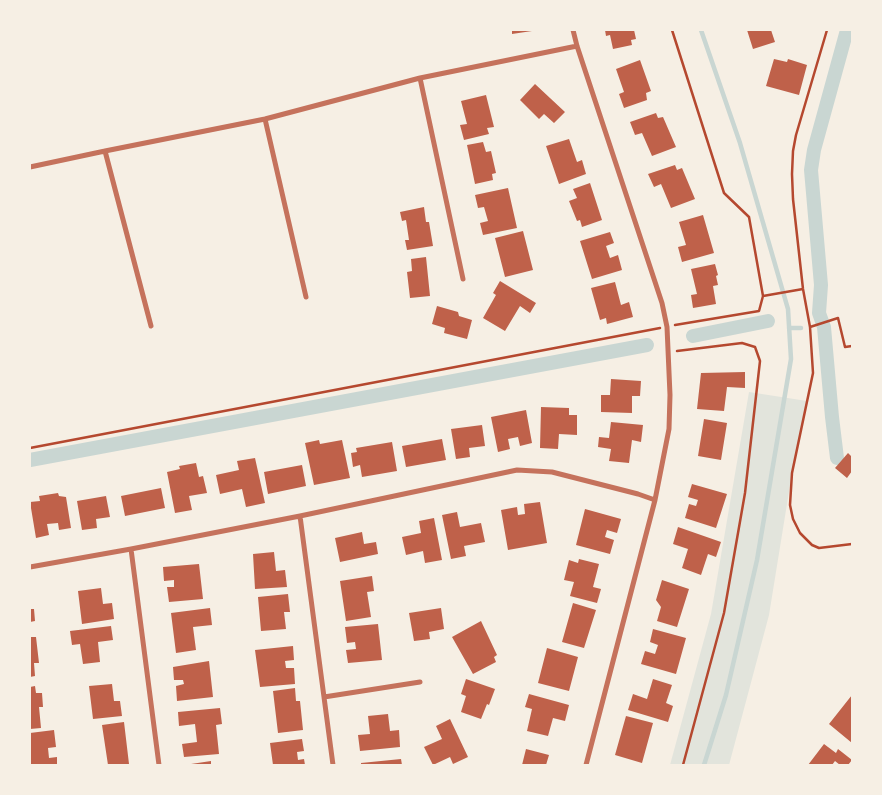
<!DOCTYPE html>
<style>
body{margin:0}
#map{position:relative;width:882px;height:795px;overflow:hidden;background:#f6efe4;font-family:"Fira Sans",sans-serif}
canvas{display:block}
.frame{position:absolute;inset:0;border:31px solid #f6efe4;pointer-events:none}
</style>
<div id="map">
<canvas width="882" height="795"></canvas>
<div class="frame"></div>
</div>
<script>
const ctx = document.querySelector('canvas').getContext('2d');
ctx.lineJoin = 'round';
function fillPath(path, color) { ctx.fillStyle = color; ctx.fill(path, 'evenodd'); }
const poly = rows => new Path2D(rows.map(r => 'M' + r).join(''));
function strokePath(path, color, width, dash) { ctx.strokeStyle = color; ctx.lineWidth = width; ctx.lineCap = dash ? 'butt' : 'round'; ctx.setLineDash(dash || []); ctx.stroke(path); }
fillPath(poly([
 [749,392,807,401,792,473,769,615,729,765,670,765,711,614]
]), '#e2e4dc');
strokePath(poly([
 [701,30,740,143,788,309,791,359,757,560,726,695,704,765],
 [789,328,801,328]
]), '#c9d6d2', 4.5);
strokePath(poly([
 [693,336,768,321],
 [837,458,832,417,824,327,819,313,821,285,811,170,814,150,847,30],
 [30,460,647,345]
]), '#c9d6d2', 14);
fillPath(poly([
 [512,30,532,30,532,31,512,34],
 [605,30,634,30,636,39,631,40,632,45,613,49,610,35,606,36],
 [747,30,771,30,775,42,753,49],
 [774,59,787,62,788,59,807,65,799,95,766,86],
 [640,60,651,91,646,93,647,100,624,108,619,94,624,92,616,69],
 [535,84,565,112,554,123,544,114,539,119,520,100],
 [486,95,494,127,487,128,489,134,464,140,460,125,467,124,461,101],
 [656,113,658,118,663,117,676,147,652,156,642,133,635,135,630,122],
 [569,139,577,162,582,160,586,174,559,184,546,146],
 [483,142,486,152,491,151,496,173,492,174,493,180,475,184,467,145],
 [675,165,677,170,682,168,695,199,671,208,661,184,654,187,648,174],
 [590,183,602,220,582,227,580,220,577,221,569,201,577,198,573,189],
 [508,188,517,228,483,235,480,223,488,221,484,207,478,208,475,195],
 [424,207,426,222,429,222,433,246,407,250,405,240,409,240,406,220,402,221,400,212],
 [703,215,714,253,682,262,678,247,686,245,679,222],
 [523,231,533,270,505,277,495,238],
 [610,232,614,243,606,246,610,258,618,255,622,270,592,279,580,241],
 [426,257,430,296,410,298,407,272,412,271,411,259],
 [715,264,718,275,716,276,718,285,713,286,716,304,693,308,691,295,697,294,691,269],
 [500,281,536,303,530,313,520,306,505,331,483,318,496,295,493,293],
 [615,282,621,305,629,302,633,317,607,324,606,318,600,320,591,288],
 [437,306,458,312,459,316,472,320,467,339,444,333,445,328,432,324],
 [745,372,745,388,727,387,724,411,697,409,701,373],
 [611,379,641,381,640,396,632,396,632,413,601,412,601,395,610,395],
 [541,407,569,408,569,415,577,415,577,435,559,434,558,449,540,448],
 [526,410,532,443,520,446,518,437,508,439,510,449,498,452,491,417],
 [704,419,727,423,721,460,698,456],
 [611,422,643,425,641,442,632,440,629,463,609,461,611,449,598,447,599,437,609,438],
 [482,425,485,446,469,448,470,457,456,459,451,429],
 [442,439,446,460,406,467,402,446],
 [319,440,320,444,342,440,350,478,314,485,305,443],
 [392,442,397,471,362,477,360,465,353,467,351,453,357,452,356,448],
 [848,453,852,457,852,471,847,478,835,468],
 [255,458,265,503,246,507,242,489,220,494,216,475,239,470,237,461],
 [196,463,199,477,203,476,207,493,189,496,192,510,175,513,167,472,180,469,179,466],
 [302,465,306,486,268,494,264,472],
 [692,484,727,494,716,528,685,518,689,504,696,506,698,500,688,497],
 [161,488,165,508,125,516,121,496],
 [58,493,59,496,66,497,71,528,59,530,58,523,47,524,49,535,36,538,30,502,40,501,39,496],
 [106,496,110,517,96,519,97,528,82,530,77,501],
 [540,502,547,543,508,550,501,510,517,507,518,515,525,514,524,504],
 [585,509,621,519,617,533,607,530,605,537,614,540,610,554,576,545],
 [457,512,460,527,481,523,485,542,464,546,466,556,451,559,442,515],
 [434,518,442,560,425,563,423,551,406,555,402,537,421,533,419,521],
 [678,527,721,542,716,557,708,554,701,575,682,568,688,549,673,544],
 [362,532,364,544,376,542,378,554,340,562,335,538],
 [274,552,276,571,285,570,287,587,255,589,253,554],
 [579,559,599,564,593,587,601,589,597,603,570,596,574,582,564,580,569,560,578,563],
 [199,564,203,599,169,602,167,587,174,587,174,580,164,581,163,567],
 [372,576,374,591,367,592,371,617,346,621,340,581],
 [662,580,689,589,677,627,657,621,661,607,656,600],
 [101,588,103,604,112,603,114,619,82,624,78,591],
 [288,594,290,612,284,612,286,629,261,631,258,597],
 [573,603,596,610,584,648,562,642],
 [210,608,212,625,193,627,196,650,176,653,171,613],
 [441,608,444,629,429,632,430,639,414,641,409,613],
 [30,609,34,609,35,621,30,622],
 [481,621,497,655,494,657,496,662,473,674,452,637],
 [378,624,382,660,348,663,346,650,356,649,355,642,347,643,345,627],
 [111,626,113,640,98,642,100,662,83,664,80,644,72,645,70,631],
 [653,629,686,638,676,674,641,664,645,651,655,654,658,645,650,642],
 [30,637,36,637,39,663,34,663,35,676,30,677],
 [293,646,294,660,285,661,286,668,294,668,295,684,260,687,255,650],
 [547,648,578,657,569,691,538,683],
 [209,661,213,697,177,701,176,686,184,684,183,680,174,680,173,667],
 [466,679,495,689,489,705,487,704,481,719,461,712,466,696,461,694],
 [653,679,672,685,666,703,673,706,668,722,628,710,633,694,647,699],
 [112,684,114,701,120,701,122,716,93,719,89,686],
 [35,686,36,693,42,693,43,707,39,707,41,728,30,729,30,687],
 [295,688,296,701,300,701,303,730,278,733,273,691],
 [529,694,569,705,565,721,553,718,548,736,527,731,532,709,525,707],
 [852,695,852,743,829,724],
 [220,708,222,724,216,725,219,754,184,757,182,744,197,742,195,724,179,726,178,712],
 [388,714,390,731,399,730,400,747,360,751,358,735,370,734,368,716],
 [626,716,653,723,642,763,615,755],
 [450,719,468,757,453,764,450,757,433,765,424,747,442,739,436,726],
 [124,722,129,764,108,765,102,725],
 [54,730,56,747,48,748,49,758,57,757,57,765,30,765,30,733],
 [302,739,304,751,297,752,298,760,304,759,305,765,273,765,270,743],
 [824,744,836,753,838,749,852,760,848,765,840,765,835,761,832,765,808,765],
 [526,749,549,755,546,765,522,765],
 [401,759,402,765,361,765,361,763],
 [211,761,211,765,191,765,191,764]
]), '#bf614a');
strokePath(poly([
 [672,30,724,193,749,217,763,296],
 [827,30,796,135,793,151,792,174,793,199,803,289,810,327,813,373,792,473,790,505,793,519,800,533,812,545,819,548,852,544],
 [675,325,759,311,763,296,803,289],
 [810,327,838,318,845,347,852,346],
 [677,351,742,343,755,347,760,361,745,493,724,613,683,765],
 [30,448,660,328]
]), '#b5482f', 2.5);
strokePath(poly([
 [573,30,577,46,662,303,667,327,670,395,669,429,655,500,586,765],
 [420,78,463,279],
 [265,119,306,297],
 [105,151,151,326],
 [30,167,105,151,265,119,420,78,577,46],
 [300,516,333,765],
 [131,549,159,765],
 [30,567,131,549,300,516,517,470,552,472,638,494,655,500],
 [324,697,420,682]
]), '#c5725c', 5);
</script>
